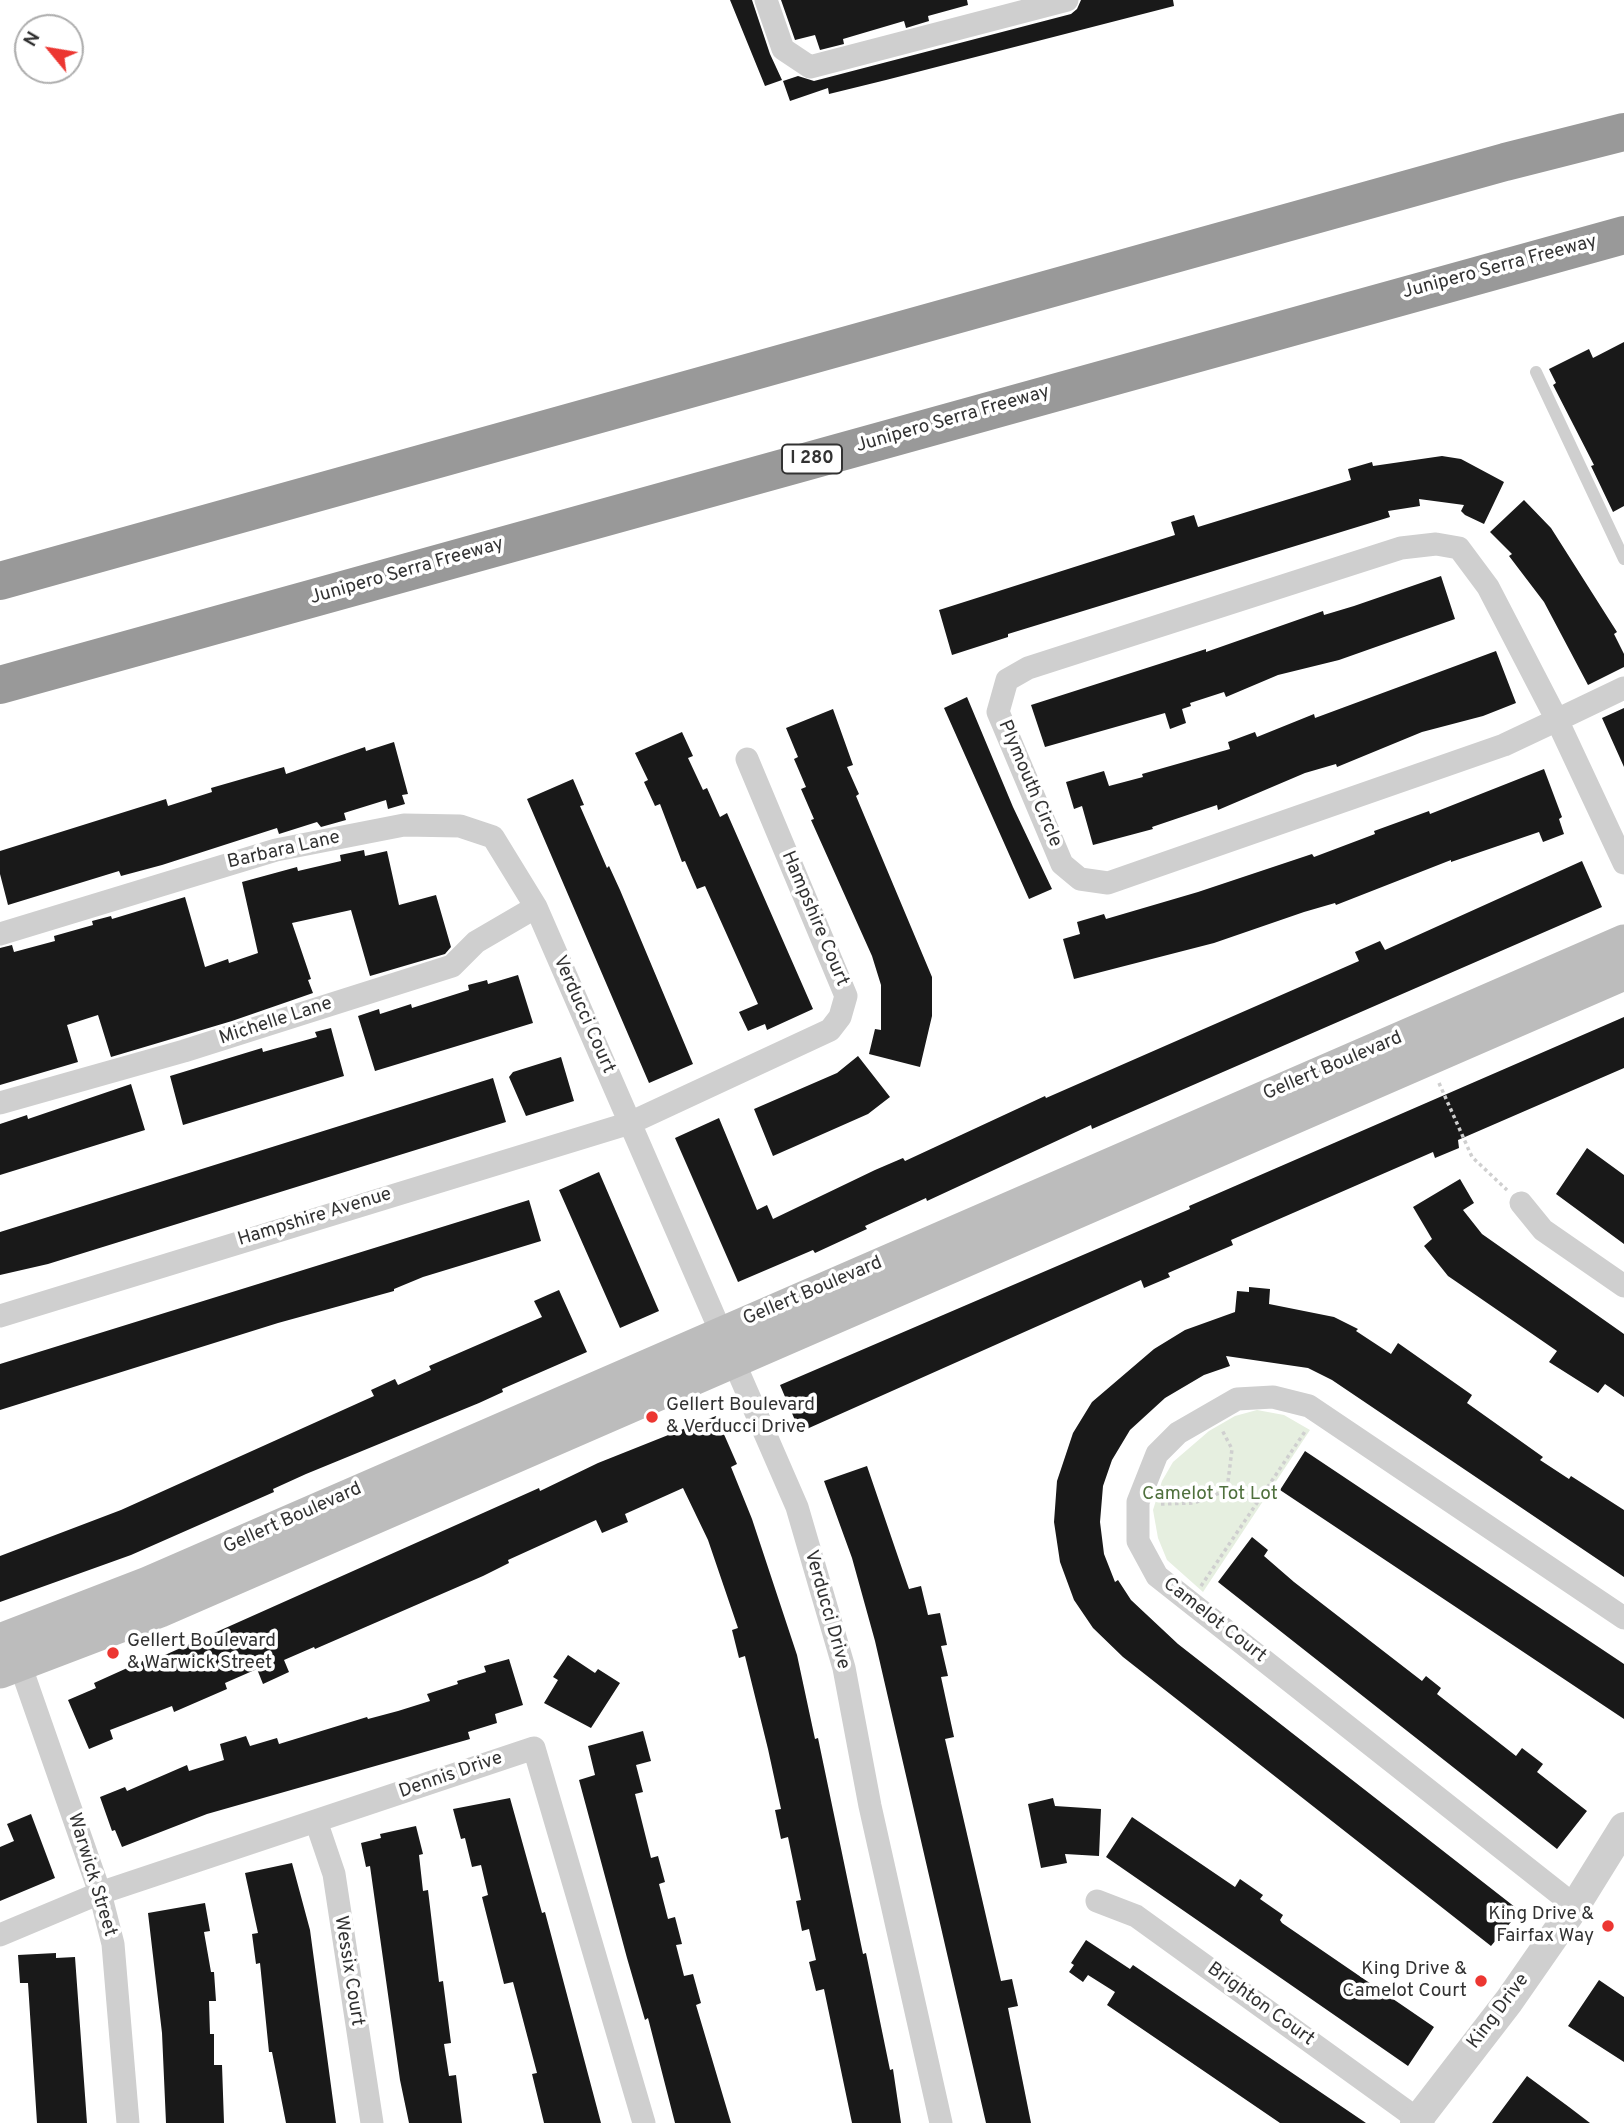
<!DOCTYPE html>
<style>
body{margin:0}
#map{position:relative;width:1624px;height:2123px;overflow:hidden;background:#fff;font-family:Overpass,sans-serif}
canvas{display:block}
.north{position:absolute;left:14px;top:14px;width:70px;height:70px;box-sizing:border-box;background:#fff;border:2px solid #adadad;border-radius:50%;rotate:300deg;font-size:19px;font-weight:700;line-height:28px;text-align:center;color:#323232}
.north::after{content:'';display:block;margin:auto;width:24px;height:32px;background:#ec3631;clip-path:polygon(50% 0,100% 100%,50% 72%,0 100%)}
</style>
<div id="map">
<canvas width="1624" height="2123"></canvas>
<div class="north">N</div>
</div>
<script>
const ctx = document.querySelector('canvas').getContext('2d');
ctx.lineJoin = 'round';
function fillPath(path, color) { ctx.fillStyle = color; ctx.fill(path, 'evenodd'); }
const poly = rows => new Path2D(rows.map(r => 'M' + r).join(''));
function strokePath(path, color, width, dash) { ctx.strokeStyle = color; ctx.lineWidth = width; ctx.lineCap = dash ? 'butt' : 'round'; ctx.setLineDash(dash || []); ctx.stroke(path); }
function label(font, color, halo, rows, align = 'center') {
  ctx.font = font + ' Overpass,sans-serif'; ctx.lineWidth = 7; ctx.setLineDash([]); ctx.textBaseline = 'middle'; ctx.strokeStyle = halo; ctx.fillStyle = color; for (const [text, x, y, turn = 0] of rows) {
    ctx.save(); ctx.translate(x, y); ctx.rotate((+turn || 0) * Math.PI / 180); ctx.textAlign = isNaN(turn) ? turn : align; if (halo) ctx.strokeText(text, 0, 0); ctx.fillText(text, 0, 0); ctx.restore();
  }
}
fillPath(poly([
 [1257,1410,1284,1415,1310,1430,1203,1592,1167,1560,1158,1538,1153,1510,1162,1481,1173,1462,1209,1431,1235,1416]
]), '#e6efe0');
fillPath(poly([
 [730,0,752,0,770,54,782,80,765,86],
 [781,0,967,0,968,5,928,16,929,21,906,28,904,21,843,39,844,44,820,50,815,35,795,40],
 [1081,0,1173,0,1174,6,886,80,829,94,828,88,790,101,783,81,798,76,814,81,1071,14,1077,9],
 [1624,342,1624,506,1613,512,1591,466,1594,465,1553,385,1556,383,1549,369,1589,349,1593,358],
 [1442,456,1461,459,1504,482,1484,524,1465,515,1461,511,1464,505,1419,499,1420,506,1388,511,1390,517,1008,634,1008,637,952,655,939,610,1175,535,1171,522,1194,515,1198,527,1351,480,1348,469,1372,462,1373,466],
 [1524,500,1551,528,1617,632,1614,634,1624,654,1624,667,1588,685,1544,602,1509,556,1512,554,1490,532],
 [1441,576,1455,619,1339,660,1278,675,1226,697,1224,692,1190,703,1191,706,1182,709,1186,723,1170,729,1165,713,1045,747,1031,705,1206,649,1206,652,1323,611,1324,615,1354,606],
 [1496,651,1516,703,1483,716,1422,732,1337,767,1336,764,1305,773,1218,810,1217,805,1152,827,1153,829,1093,845,1082,806,1074,809,1066,782,1104,771,1109,786,1143,777,1142,774,1230,749,1228,742,1255,732,1257,737,1314,714,1315,718],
 [967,697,1013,807,1052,889,1029,899,944,708],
 [1624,708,1624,767,1602,718],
 [833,709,853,765,847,767,859,794,856,796,932,977,932,1016,920,1067,869,1054,875,1029,881,1030,881,985,872,956,811,820,814,819,801,789,806,787,794,759,798,757,786,728],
 [682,732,693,756,688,758,703,790,707,788,720,817,727,813,813,1009,767,1030,765,1024,748,1031,739,1012,758,1004,705,886,697,889,685,861,682,862,660,804,655,806,644,782,648,780,635,753],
 [394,742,408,794,402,795,405,804,388,809,386,800,344,813,346,820,321,827,317,822,279,834,277,828,162,865,121,876,119,871,8,905,0,874,0,851,166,799,168,806,212,792,211,788,284,767,286,774,365,747,366,751],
 [1544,769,1562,817,1559,819,1564,834,1543,842,1539,832,1451,862,1451,860,1336,905,1335,903,1304,912,1214,943,1074,979,1063,939,1080,934,1077,922,1104,914,1106,919,1198,892,1312,854,1314,857,1375,834,1374,831,1429,811,1430,814],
 [573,779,584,805,580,806,607,868,609,866,620,890,693,1064,649,1083,527,799],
 [364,850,365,856,387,851,399,905,436,895,451,947,445,954,370,976,351,910,292,923,311,979,308,980,313,993,232,1021,111,1057,98,1015,67,1025,78,1062,0,1085,0,948,12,945,14,952,55,941,54,936,93,925,92,921,111,916,112,919,185,897,205,967,228,959,229,963,258,953,242,882,297,867,298,871,341,861,340,855],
 [1582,861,1602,907,1092,1129,1091,1125,927,1201,926,1198,865,1226,867,1229,815,1253,813,1250,738,1282,675,1138,719,1118,757,1210,767,1205,773,1219,875,1170,903,1158,905,1161,1045,1096,1046,1098,1359,961,1355,952,1380,941,1385,950],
 [518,975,533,1023,375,1071,358,1016,379,1009,380,1014,411,1004,412,1008,469,990,468,985,487,980,488,984],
 [1624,1017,1624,1068,1458,1140,1459,1148,1435,1158,1433,1152,1231,1240,1233,1245,1168,1273,1170,1277,1144,1288,1141,1280,800,1432,780,1385,1190,1209,1189,1206],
 [331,1028,344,1076,183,1125,170,1076,262,1048,263,1052,317,1037,315,1032],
 [858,1056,890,1097,868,1114,773,1156,754,1109,837,1073],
 [561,1057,574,1101,526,1116,509,1077,513,1072],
 [493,1078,506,1122,48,1264,0,1275,0,1232],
 [131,1084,145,1130,0,1175,0,1124,27,1115,28,1119],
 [1587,1148,1624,1175,1624,1244,1556,1194],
 [599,1172,659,1311,620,1328,559,1190],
 [1460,1179,1474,1203,1463,1210,1482,1234,1624,1334,1624,1397,1605,1384,1598,1393,1549,1362,1557,1351,1448,1276,1424,1246,1432,1239,1413,1207],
 [529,1200,541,1241,423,1277,394,1289,394,1291,278,1323,0,1410,0,1364],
 [1249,1287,1270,1289,1269,1304,1334,1317,1358,1329,1356,1331,1391,1354,1398,1343,1472,1395,1467,1403,1543,1457,1540,1460,1569,1479,1571,1476,1624,1510,1624,1577,1332,1380,1308,1368,1226,1356,1230,1366,1204,1375,1165,1398,1130,1430,1112,1460,1103,1486,1100,1522,1104,1554,1115,1582,1118,1580,1131,1600,1178,1644,1520,1911,1491,1946,1123,1657,1093,1628,1074,1600,1060,1562,1054,1522,1057,1481,1073,1433,1092,1402,1154,1349,1185,1330,1235,1312,1237,1291,1249,1292],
 [559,1290,587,1352,502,1389,503,1392,479,1403,306,1474,273,1489,274,1492,131,1555,0,1602,0,1556,121,1510,374,1396,371,1390,395,1379,398,1385,431,1370,429,1366,542,1317,534,1301],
 [716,1416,737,1464,731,1467,752,1519,797,1655,815,1739,818,1738,863,1954,866,1953,890,2070,893,2069,901,2123,852,2123,824,1989,816,1991,809,1962,816,1960,809,1929,802,1931,796,1901,801,1900,788,1837,781,1839,775,1810,781,1809,768,1749,745,1656,739,1658,732,1630,738,1628,708,1540,683,1488,625,1514,628,1522,602,1533,596,1520,508,1560,509,1563,483,1576,315,1649,314,1647,284,1660,289,1672,263,1684,257,1669,225,1683,227,1689,174,1712,172,1706,110,1730,113,1739,89,1749,68,1700,96,1688,94,1683,145,1660,147,1663,539,1488,540,1491,598,1463],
 [1305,1451,1624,1664,1624,1719,1280,1490],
 [867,1466,909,1589,921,1586,928,1615,940,1613,947,1645,941,1646,948,1676,941,1677,954,1737,945,1739,1001,1981,1012,1979,1018,2006,1008,2008,1031,2123,986,2123,875,1641,852,1558,824,1481],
 [1252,1537,1268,1550,1264,1556,1294,1582,1422,1681,1426,1676,1441,1688,1437,1694,1516,1756,1522,1748,1543,1764,1537,1772,1587,1811,1557,1849,1218,1582],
 [568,1655,595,1673,598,1669,620,1683,591,1728,544,1703,558,1680,553,1677],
 [509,1659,523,1705,495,1714,497,1723,468,1732,470,1739,207,1814,122,1847,115,1830,112,1831,100,1797,125,1787,127,1791,187,1765,189,1771,224,1760,220,1744,246,1736,250,1746,277,1738,279,1744,367,1717,368,1719,398,1711,430,1701,427,1694,458,1684,457,1681,486,1672,484,1666],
 [643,1731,651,1761,636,1765,643,1792,635,1794,651,1858,658,1856,665,1882,659,1884,668,1919,675,1917,682,1944,676,1945,684,1976,693,1974,701,2003,696,2005,731,2123,675,2123,648,2018,645,2020,627,1958,579,1780,595,1775,588,1746],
 [510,1798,542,1913,545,1912,601,2123,544,2123,532,2074,537,2073,513,1982,504,1984,482,1897,488,1895,481,1865,472,1867,465,1838,461,1839,453,1809],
 [1053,1798,1055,1806,1101,1809,1099,1856,1065,1854,1067,1863,1041,1868,1028,1804],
 [31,1814,55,1878,0,1901,0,1847,14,1841,7,1824],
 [1132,1817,1235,1887,1240,1879,1263,1895,1260,1899,1283,1915,1280,1920,1282,1923,1434,2027,1408,2066,1106,1857],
 [416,1826,423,1854,419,1855,423,1891,428,1890,439,1982,443,1981,451,2043,444,2044,449,2076,456,2075,462,2123,409,2123,400,2080,370,1866,366,1867,361,1843,381,1838,380,1834],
 [292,1863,310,1930,336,2123,286,2123,272,2052,269,2052,260,1963,256,1964,252,1934,258,1933,245,1873],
 [205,1903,210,1931,204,1932,211,1972,214,1972,216,2001,209,2001,210,2034,214,2034,214,2065,222,2065,224,2123,166,2123,162,2033,148,1913],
 [1086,1940,1130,1969,1133,1965,1366,2123,1280,2123,1107,2005,1115,1992,1088,1975,1083,1982,1069,1972,1074,1965,1071,1963],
 [56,1953,56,1958,75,1957,87,2123,37,2123,28,1983,20,1983,18,1955],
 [1599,1980,1624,1997,1624,2062,1568,2026],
 [1527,2076,1569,2107,1590,2123,1492,2123]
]), '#191919');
strokePath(poly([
 [1439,1083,1472,1157,1507,1190],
 [1227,1490,1257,1502],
 [1161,1504,1194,1503,1227,1490,1232,1449,1222,1430],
 [1201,1586,1306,1430]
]), '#cfcfcf', 3.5, [3.5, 3.5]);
strokePath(poly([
 [1536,372,1624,559]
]), '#cfcfcf', 12);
strokePath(poly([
 [766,0,783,49,810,67,1067,0],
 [1436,544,1459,548,1488,587,1557,720,1504,745,1108,883,1080,879,1062,864,998,712,1007,680,1028,668,1401,548,1436,544],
 [1624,688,1557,720,1624,863],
 [0,934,276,850,404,825,460,826,493,837,536,907,797,1507,844,1668,870,1806,941,2123],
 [0,1103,184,1051,452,966,476,942,536,907],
 [1521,1203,1543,1230,1624,1286],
 [0,1316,630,1123,830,1030,840,1017,846,996,747,759],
 [16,1653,100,1893,113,1944,128,2123],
 [316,1821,334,1874,372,2123],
 [1097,1901,1136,1916,1423,2123],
 [1575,1906,1157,1576,1138,1541,1138,1502,1157,1454,1178,1433,1237,1399,1273,1397,1309,1406,1624,1618],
 [0,1935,100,1893,534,1748,644,2123]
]), '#cfcfcf', 23);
strokePath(poly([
 [1415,2123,1509,2001,1575,1906,1624,1827]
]), '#cfcfcf', 30);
strokePath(poly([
 [0,1640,148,1583,1624,941],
 [0,1672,160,1611,1624,974]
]), '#bcbcbc', 33);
strokePath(poly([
 [0,581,1505,162,1624,132],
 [0,685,1624,235]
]), '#999', 38);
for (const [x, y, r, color] of [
 [652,1417,7,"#ec3631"],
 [113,1653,7,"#ec3631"],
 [1608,1926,7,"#ec3631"],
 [1481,1981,7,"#ec3631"]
]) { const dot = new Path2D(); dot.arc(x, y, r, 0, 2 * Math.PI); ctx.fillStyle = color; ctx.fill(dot); strokePath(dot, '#fff', 2.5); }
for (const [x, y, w] of [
 [812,459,60]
]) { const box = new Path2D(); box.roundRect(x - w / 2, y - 14.5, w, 29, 5); ctx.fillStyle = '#fff'; ctx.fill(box); strokePath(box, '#323232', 2); }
label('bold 18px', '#323232', null, [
 ["I 280",812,459]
]);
label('19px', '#323232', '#fff', [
 ["Junipero Serra Freeway",1500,268,-15],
 ["Junipero Serra Freeway",953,420,-16],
 ["Junipero Serra Freeway",407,572,-16],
 ["Plymouth Circle",1029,784,67],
 ["Barbara Lane",284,851,-13],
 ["Hampshire Court",814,919,67],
 ["Verducci Court",583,1015,66],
 ["Michelle Lane",276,1022,-18],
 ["Gellert Boulevard",1333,1067,-23],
 ["Hampshire Avenue",315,1218,-17],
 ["Gellert Boulevard",813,1292,-23],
 ["Gellert Boulevard",293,1519,-24],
 ["Verducci Drive",826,1610,74],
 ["Camelot Court",1214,1621,38],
 ["Dennis Drive",451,1776,-19],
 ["Warwick Street",91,1875,73],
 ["Wessix Court",348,1971,81],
 ["Brighton Court",1260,2005,36],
 ["King Drive",1499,2012,-53]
]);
label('19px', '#323232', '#fff', [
 ["Gellert Boulevard",666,1406],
 ["& Verducci Drive",666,1428],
 ["Gellert Boulevard",127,1642],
 ["& Warwick Street",127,1664],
 ["King Drive &",1594,1915,"right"],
 ["Fairfax Way",1594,1937,"right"],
 ["King Drive &",1467,1970,"right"],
 ["Camelot Court",1467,1992,"right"]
], 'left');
label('19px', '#4f703d', '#fff', [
 ["Camelot Tot Lot",1210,1495]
]);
</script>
